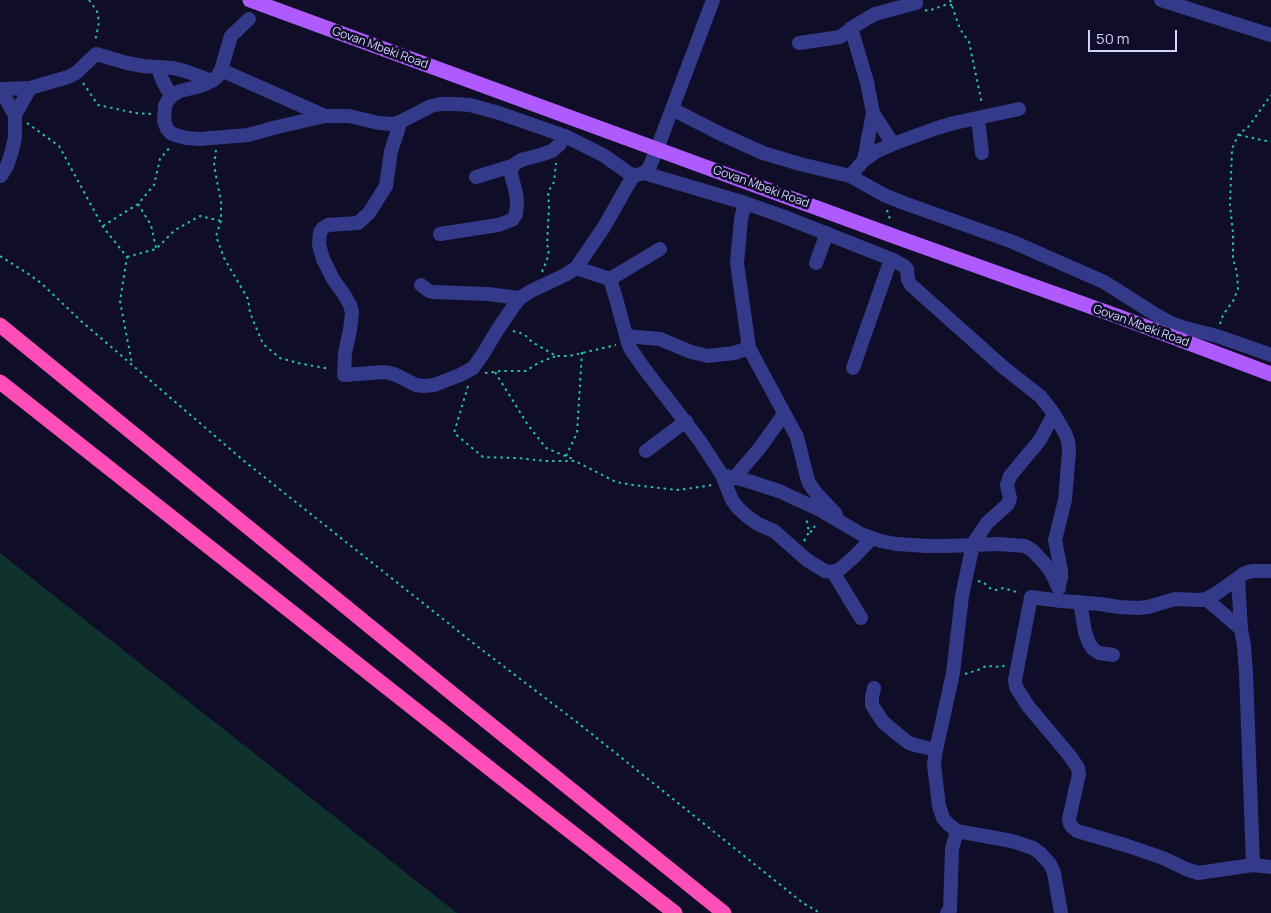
<!DOCTYPE html>
<style>
body{margin:0}
#map{position:relative;width:1271px;height:913px;overflow:hidden;background:#0f0d27;font-family:Manrope,sans-serif}
canvas{display:block}
.scale{position:absolute;left:1088px;top:30px;width:89px;height:22px;box-sizing:border-box;border:2px solid #d3d3ff;border-top:0;padding-left:6px;font-size:15px;line-height:18px;white-space:nowrap;color:#d3d3ff;-webkit-text-stroke:4px #0f0d27;paint-order:stroke}
</style>
<div id="map">
<canvas width="1271" height="913"></canvas>
<div class="scale">50 m</div>
</div>
<script>
const ctx = document.querySelector('canvas').getContext('2d');
ctx.lineJoin = 'round';
function fillPath(path, color) { ctx.fillStyle = color; ctx.fill(path, 'evenodd'); }
const poly = rows => new Path2D(rows.map(r => 'M' + r).join(''));
function strokePath(path, color, width, dash) { ctx.strokeStyle = color; ctx.lineWidth = width; ctx.lineCap = dash ? 'butt' : 'round'; ctx.setLineDash(dash || []); ctx.stroke(path); }
function label(font, color, halo, rows, align = 'center') {
  ctx.font = font + ' Manrope,sans-serif'; ctx.lineWidth = 5; ctx.setLineDash([]); ctx.textBaseline = 'middle'; ctx.strokeStyle = halo; ctx.fillStyle = color; for (const [text, x, y, turn = 0] of rows) {
    ctx.save(); ctx.translate(x, y); ctx.rotate((+turn || 0) * Math.PI / 180); ctx.textAlign = isNaN(turn) ? turn : align; if (halo) ctx.strokeText(text, 0, 0); ctx.fillText(text, 0, 0); ctx.restore();
  }
}
fillPath(poly([
 [0,553,457,913,0,913]
]), '#0f322d');
strokePath(poly([
 [89,0,97,11,99,22,95,42],
 [950,0,960,29,969,42,982,104],
 [925,10,928,11,945,5,952,5],
 [83,83,98,105,135,113,151,114],
 [27,123,59,146,103,227,127,257,120,301,132,364],
 [1239,135,1271,142],
 [216,150,214,165,221,202,221,221,216,236,224,258,248,299,250,313,263,344,280,358,298,363,330,369],
 [138,204,151,225,156,248],
 [887,210,890,219],
 [103,226,138,204,154,185,160,159,171,146],
 [0,256,27,273,41,283,81,321,244,461,477,646,578,723,803,903,820,913],
 [127,257,156,249,175,230,200,216,221,221],
 [542,272,547,260,549,250,547,245,549,207,548,192,554,182,556,163],
 [1220,324,1223,315,1233,301,1238,289,1237,273,1233,259,1233,233,1230,205,1232,149,1238,135,1249,126,1271,95],
 [513,331,524,334,532,342,556,356,569,356,616,345],
 [495,372,528,425,546,448,575,460],
 [485,373,501,371,526,371,538,363,556,356],
 [468,386,454,433,483,457,517,458,546,461,575,461,616,482,633,485,678,490,713,485],
 [566,456,577,433,582,352],
 [810,532,814,530,815,522],
 [804,541,809,532,806,517],
 [978,581,984,583,991,589,997,590,1003,588,1020,593],
 [965,674,978,670,986,666,1002,667,1005,665]
]), '#24c2a7', 2, [2.5, 4]);
strokePath(poly([
 [1161,0,1271,35],
 [249,19,231,36,221,70,217,77,212,81,201,86,180,91,173,95,168,100,165,106,164,121,167,129,172,134,186,138,200,139,248,135,277,127,325,116,349,116,379,123,392,124,400,122,431,106,441,104,455,104,470,105,499,113,565,136,603,155,633,176,644,173,649,168,657,149,713,0],
 [851,28,867,82,873,113,893,144],
 [799,43,840,37,856,25,875,14,916,3],
 [160,67,160,74,163,81,167,89,173,95],
 [221,70,325,116],
 [0,89,30,88,68,77,76,73,96,54,127,63,143,66,173,68,185,71,212,81],
 [0,89,15,115],
 [672,109,721,134,763,153,800,164,850,176,884,195,904,203,1013,242,1104,282,1153,313,1171,323,1185,328,1217,336,1271,355],
 [978,118,982,153],
 [400,122,398,130,391,151,386,186,369,213,358,223,328,225,323,228,320,232,319,245,323,259,333,279,345,296,350,305,352,312,350,330,345,353,344,375,383,372,390,373,396,375,416,385,424,386,434,385,460,375,473,368,483,354,498,329,513,307,520,298,531,291,565,275,576,268,604,227,633,176],
 [864,160,873,113],
 [644,173,745,203,782,216,891,259,904,266,907,269,908,280,911,285,1003,367,1041,397,1054,414,1065,433,1068,441,1069,451,1065,500,1055,540,1061,570,1061,578,1058,587],
 [1,176,7,166,12,151,15,137,15,115,30,88],
 [850,176,864,160,877,151,893,144,937,128,954,123,1019,109],
 [476,177,512,166],
 [745,203,741,219,737,263,749,348,797,437,807,477,809,483,816,493,836,514],
 [440,234,498,225,512,220,516,214,517,202,516,193,511,174,512,166,521,160,540,155,552,151,560,144,565,136],
 [816,263,827,233],
 [576,268,610,279,617,302,628,343,630,348,643,367,700,441,722,475,748,481,779,491,820,510,861,534,881,541,896,544,927,546,946,546,999,544,1025,546,1033,551,1045,564,1051,572,1059,588],
 [610,279,660,249],
 [421,285,429,291,433,292,487,294,520,298],
 [626,336,660,339,691,352,708,356,734,353,749,348],
 [853,368,891,259],
 [1054,414,1040,440,1010,476,1007,485,1010,498,1008,504,987,523,973,544,962,596,953,673,936,750,934,765,939,806,943,818,947,823,957,831,1012,841,1033,848,1040,853,1050,864,1054,873,1061,913],
 [646,451,686,421],
 [722,475,732,500,738,508,748,517,758,524,774,531,807,560,825,571,833,572,840,569,854,557,872,538],
 [734,478,759,449,784,414],
 [1271,571,1252,571,1245,573,1217,593,1206,599,1200,600,1175,599,1148,607,1138,608,1119,607,1100,604,1061,601,1031,597,1015,680,1016,687,1028,706,1070,756,1078,768,1079,774,1069,819,1070,824,1073,828,1077,831,1128,846,1163,858,1186,869,1198,873,1253,865,1271,867],
 [833,572,861,618],
 [1238,578,1241,629,1244,646,1246,672,1253,865],
 [1206,599,1241,629],
 [1080,602,1085,632,1089,643,1093,649,1099,653,1113,655],
 [874,688,872,697,872,705,883,722,901,737,909,743,915,745,936,750],
 [947,913,950,910,952,849,957,831]
]), '#343a8a', 14);
strokePath(poly([
 [250,0,899,238,1117,316,1271,374]
]), '#af5aff', 15);
strokePath(poly([
 [0,325,465,704,724,913],
 [0,382,498,775,675,913]
]), '#ff4eb7', 15);
label('12px', '#d3d3ff', '#0f0d27', [
 ["Govan Mbeki Road",380,48,20],
 ["Govan Mbeki Road",761,187,20],
 ["Govan Mbeki Road",1141,326,20]
]);
</script>
